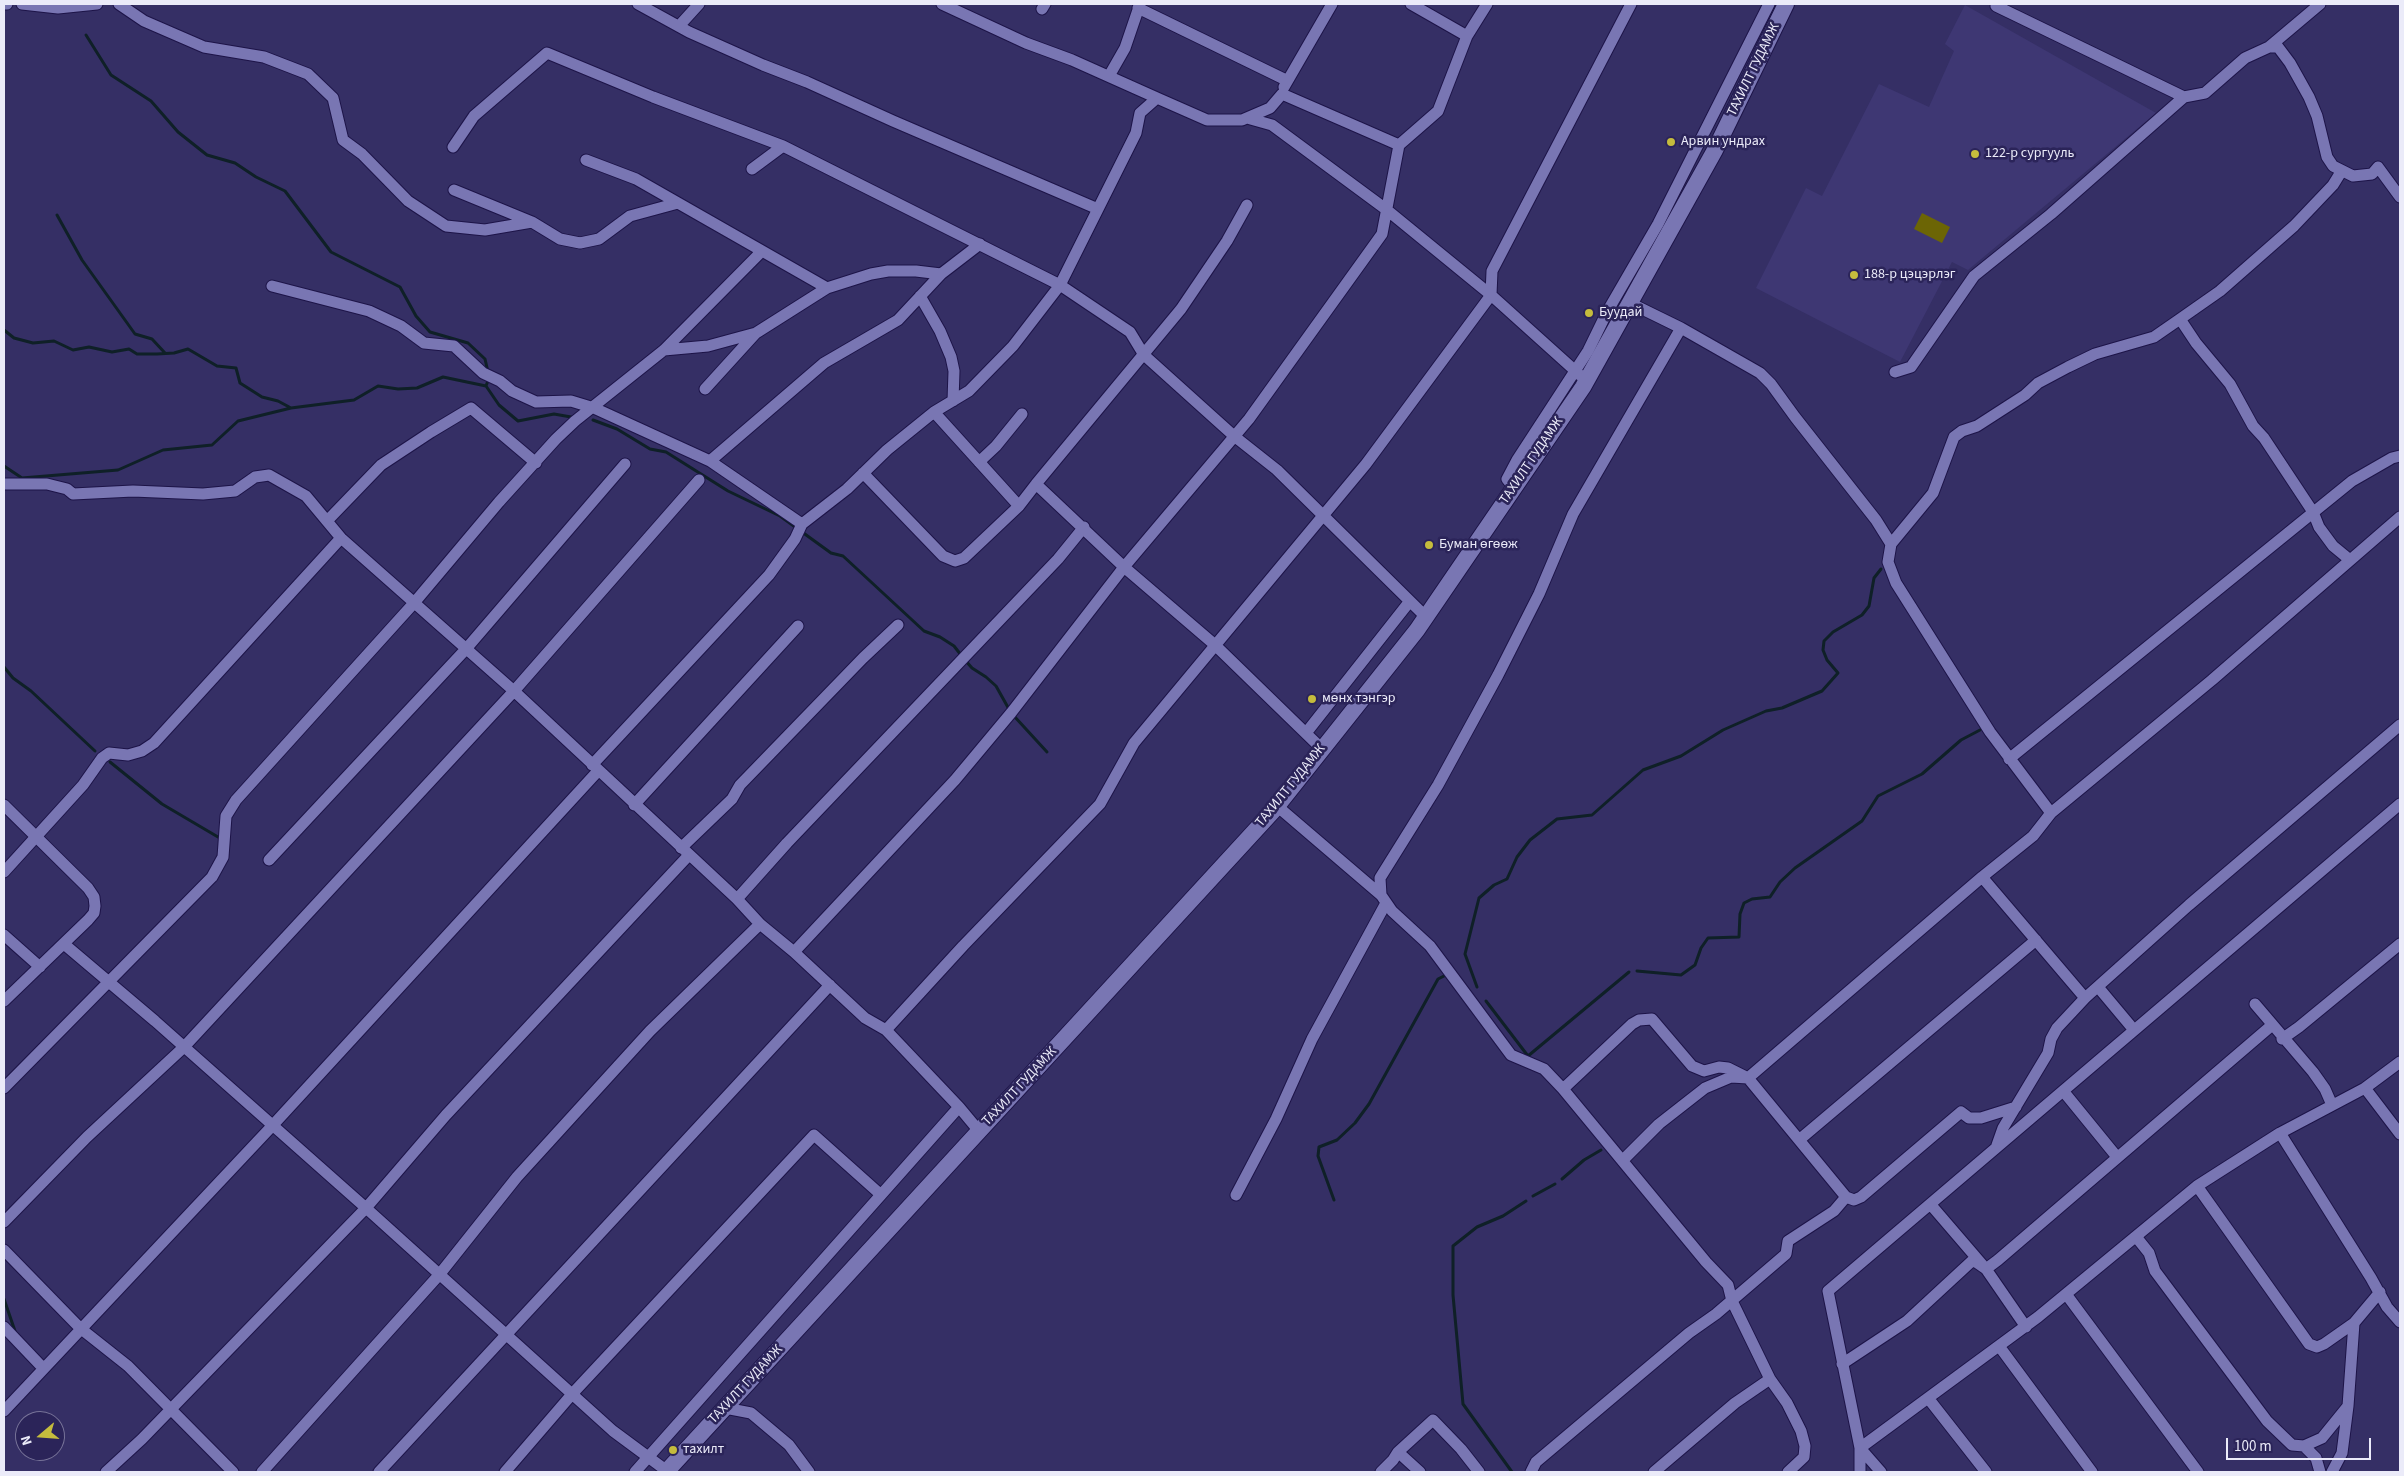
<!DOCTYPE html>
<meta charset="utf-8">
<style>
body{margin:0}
#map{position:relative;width:2404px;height:1476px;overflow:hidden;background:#352f65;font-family:"Source Sans 3",sans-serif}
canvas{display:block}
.frame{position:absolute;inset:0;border:5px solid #ebebf9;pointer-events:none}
.north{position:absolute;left:15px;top:1411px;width:50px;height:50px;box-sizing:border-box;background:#2b2459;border:1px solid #787499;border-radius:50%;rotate:252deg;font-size:14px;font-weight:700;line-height:20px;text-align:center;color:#ebebf9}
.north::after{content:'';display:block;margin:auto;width:18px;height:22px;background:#c5bc3d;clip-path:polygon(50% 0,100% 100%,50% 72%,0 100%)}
.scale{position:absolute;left:2226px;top:1438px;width:145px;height:22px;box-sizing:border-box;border:2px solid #ebebf9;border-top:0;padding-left:6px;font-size:15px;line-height:18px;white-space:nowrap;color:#ebebf9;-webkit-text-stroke:4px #2b2459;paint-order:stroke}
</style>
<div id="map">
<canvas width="2404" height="1476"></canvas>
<div class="frame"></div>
<div class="north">N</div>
<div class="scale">100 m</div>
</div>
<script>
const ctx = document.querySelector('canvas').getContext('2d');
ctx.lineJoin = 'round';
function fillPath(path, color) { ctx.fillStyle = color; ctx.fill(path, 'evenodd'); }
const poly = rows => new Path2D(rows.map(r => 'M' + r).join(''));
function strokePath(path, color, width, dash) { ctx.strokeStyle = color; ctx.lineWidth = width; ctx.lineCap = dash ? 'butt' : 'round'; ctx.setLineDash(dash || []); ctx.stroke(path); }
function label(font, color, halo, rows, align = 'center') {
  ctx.font = font + ' "Source Sans 3",sans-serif'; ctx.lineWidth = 5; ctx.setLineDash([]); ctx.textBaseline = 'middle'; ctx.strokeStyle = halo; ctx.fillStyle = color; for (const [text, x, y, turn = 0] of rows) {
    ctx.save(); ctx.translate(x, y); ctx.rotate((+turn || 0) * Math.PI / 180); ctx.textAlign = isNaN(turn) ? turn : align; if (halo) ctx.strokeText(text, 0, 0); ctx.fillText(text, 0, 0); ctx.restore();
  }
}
fillPath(poly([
 [1965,5,2156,113,1968,270,1952,262,1900,362,1756,288,1806,188,1822,196,1879,84,1929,107,1954,51,1945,44]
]), '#3e3773');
fillPath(poly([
 [1922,213,1950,227,1942,243,1914,229]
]), '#6c6505');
strokePath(poly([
 [86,35,111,75,151,101,178,132,207,155,235,163,256,177,285,191,331,252,400,287,416,316,430,332,468,343,485,359,488,372],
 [57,215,82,260,135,334,152,339,165,353],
 [4,330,14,338,33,343,54,341,73,350,89,347,112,352,129,349,137,354,157,354,174,353,188,349,217,366,236,368,240,383,262,397,278,401,291,408,354,400,378,386,398,389,417,388,443,377,486,386],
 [489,378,486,386,499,405,518,421,554,414,571,417],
 [593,420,617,429,650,449,666,452,728,491,780,516,831,553,843,556,924,631,940,637,954,646,961,655],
 [4,466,22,478,118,470,163,450,212,445,238,421,291,408],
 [965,660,972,668,986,677,996,686,1010,711],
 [4,667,13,678,31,691,95,751],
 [1014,716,1047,752],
 [110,762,162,804,218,837],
 [1637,971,1681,975,1695,965,1701,948,1708,938,1739,937,1740,914,1744,903,1752,899,1770,897,1780,882,1795,868,1862,821,1878,796,1922,774,1961,740,1980,730],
 [1477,987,1465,954,1479,898,1494,885,1507,879,1517,857,1530,840,1557,819,1592,815,1643,770,1681,756,1723,730,1766,711,1782,708,1822,691,1838,673,1827,660,1823,650,1824,641,1833,632,1862,615,1869,606,1874,578,1881,569],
 [1486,1001,1528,1056,1629,972],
 [1562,1179,1584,1160,1601,1150],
 [1533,1196,1555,1184],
 [1334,1200,1318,1156,1319,1147,1337,1140,1355,1123,1369,1104,1438,979,1444,976],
 [4,1299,16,1334],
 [1512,1472,1463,1404,1453,1295,1453,1246,1477,1227,1503,1216,1526,1201]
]), '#0f2027', 3);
const street = poly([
 [4,4,7,4],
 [22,4,58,8,97,4],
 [119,4,144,21,204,47,264,57,308,74,333,98,343,140,362,154,408,201,446,226,485,230,532,222],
 [638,4,689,32,763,65,807,82,893,121,1098,209],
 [1411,4,1467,36],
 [1996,6,2184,97,2205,93,2245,58,2269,47,2278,47,2290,63,2309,97,2317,116,2327,157,2333,166,2353,176,2372,174,2378,167,2400,197],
 [1138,8,1286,80],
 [1042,9,1045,4],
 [679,26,699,4],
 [2269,47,2320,4],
 [1109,76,1125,48,1140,4],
 [1284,87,1332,4],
 [1157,98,1207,120,1242,120,1270,108,1282,94,1399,145],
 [1247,118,1272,125,1387,210,1491,295,1581,376],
 [453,147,474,116,547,53,653,97,783,146,1060,285,1130,332,1144,355,1234,436,1277,470,1426,617],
 [586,160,636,179,827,288],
 [752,169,783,146],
 [454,190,532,222,560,239,580,243,599,239,630,216,678,203],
 [272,286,369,311,401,326,424,343,454,346,483,373,500,381,512,391,536,402,571,401,594,408,710,461,802,524],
 [920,296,940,331,951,357,954,371,953,401],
 [2180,319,2196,343,2230,384,2253,426,2264,438,2313,512,2319,527,2333,546,2350,560],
 [664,350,708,346,756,333,827,288,871,274,888,271,916,271,941,274],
 [1895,372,1911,367,1974,276,2051,214,2184,97],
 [705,389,755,334],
 [934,412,1019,506,1036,484,1124,567,1215,645,1322,749],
 [710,461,824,363,898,320,941,274,980,244],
 [979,462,996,446,1022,414],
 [863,473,943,556,955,561,964,558,1019,506],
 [4,484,47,484,67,489,73,494,133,491,203,494,235,491,255,477,269,475,306,496,341,538,514,691,737,899,760,924,794,952,865,1018,886,1030,959,1107,979,1131],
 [1036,484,1181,309,1227,241,1247,205],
 [1514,488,1507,479,1517,460,1588,351,1607,312,1658,224,1769,4],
 [327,521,381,465,431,432,471,408,536,463],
 [1891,544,1933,493,1954,437,1962,431,1977,426,2025,395,2038,383,2068,367,2095,354,2154,337,2180,319,2220,291,2294,226,2333,185,2341,172],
 [1306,733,1410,601],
 [2009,759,2352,481,2392,458,2400,456],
 [592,765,769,575,795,539,802,524,847,489,887,450,934,412,969,391,1013,346,1060,285,1136,133,1140,113,1157,98,1072,60,1026,43,942,4],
 [4,805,88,888,94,897,95,906,94,913,88,920,4,1001],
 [634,805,798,626],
 [1277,806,1381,895,1392,911,1430,946,1511,1055,1544,1069,1563,1089,1706,1262,1728,1285,1732,1301,1770,1379,1787,1403,1801,1431,1805,1446,1804,1457,1788,1472],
 [2051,813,2212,680,2400,517],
 [681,848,732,799,740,785,863,658,898,625],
 [269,860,466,649,625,464],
 [4,872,83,785,102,758,109,753,128,755,142,751,154,743,341,538],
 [1982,877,2085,998],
 [1381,895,1380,878,1438,785,1498,675,1539,594,1573,514,1681,328],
 [737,899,787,843,1058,559,1084,527],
 [4,935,40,967],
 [64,944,155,1021,366,1208,613,1431,667,1471],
 [794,952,955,780,1011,713,1124,567,1249,419,1382,234,1399,145,1438,111,1467,36,1487,4],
 [2098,987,2134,1030],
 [2255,1004,2313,1072,2325,1089,2332,1105],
 [886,1030,963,946,1100,804,1134,743,1366,464,1491,295,1492,271,1631,4],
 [2282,1039,2299,1027,2400,944],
 [4,1088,212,877,223,857,226,816,236,800,414,603,499,502,556,439,575,421,664,350,762,251],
 [2365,1088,2400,1134],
 [1563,1089,1632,1024,1639,1020,1652,1019,1692,1066,1704,1071,1719,1067,1728,1068,1748,1078,1846,1197,1854,1200,1861,1197,1961,1112,1969,1118,1981,1118,2016,1107],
 [2064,1092,2117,1157],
 [2280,1133,2371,1278,2387,1307,2400,1322],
 [1799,1140,2036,940],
 [1997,1145,2003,1128,2048,1053,2051,1039,2057,1028,2085,998,2189,905,2400,725],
 [1623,1160,1659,1124,1705,1088,1731,1077,1748,1078,1982,877,2033,836,2051,813,1990,732,1896,583,1888,562,1891,544,1876,520,1795,417,1771,384,1760,373,1746,365,1681,328,1630,303],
 [2197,1186,2309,1344,2317,1347,2324,1344,2354,1323],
 [1236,1195,1276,1119,1312,1039,1386,903],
 [1931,1205,1986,1269,2026,1327],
 [4,1222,87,1137,184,1047,514,691,699,480],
 [2137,1238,2149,1253,2155,1271,2267,1421,2292,1445,2304,1446,2322,1438,2348,1406],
 [4,1250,80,1328,128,1366,233,1472],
 [2066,1294,2198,1472],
 [4,1327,43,1368],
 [1999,1346,2092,1472],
 [1842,1364,1907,1321,1973,1260,1986,1269,1998,1260,2271,1026],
 [1928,1398,1986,1472],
 [725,1408,751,1413,789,1445,809,1472],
 [4,1411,273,1125,598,771],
 [2304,1446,2316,1458,2320,1472],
 [1398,1452,1433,1420,1461,1449,1479,1472],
 [106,1472,142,1439,366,1208,446,1115,689,855],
 [262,1472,439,1275,517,1177,650,1031,760,924],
 [379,1472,830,985],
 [505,1472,573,1393,814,1135,880,1194],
 [635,1472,959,1107],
 [1381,1472,1393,1460,1398,1452,1420,1472],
 [1531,1472,1536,1462,1689,1333,1716,1314,1786,1254,1788,1241,1834,1211,1846,1197],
 [1654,1472,1735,1403,1770,1379],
 [1860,1472,1860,1448,1828,1291,2400,804],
 [1881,1472,1860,1448,2038,1317,2197,1186,2280,1133,2365,1088,2400,1062],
 [2332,1472,2342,1453,2348,1406,2354,1323,2380,1292]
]);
const secondary = poly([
 [666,1472,1274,810,1417,630,1583,387,1715,150,1786,4]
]);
strokePath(street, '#1d1448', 13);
strokePath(secondary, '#1d1448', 18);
strokePath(street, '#7976b3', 11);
strokePath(secondary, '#7976b3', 16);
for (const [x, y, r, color] of [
 [1671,142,5,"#c5bc3d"],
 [1975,154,5,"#c5bc3d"],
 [1854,275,5,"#c5bc3d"],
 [1589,313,5,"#c5bc3d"],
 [1429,545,5,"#c5bc3d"],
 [1312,699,5,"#c5bc3d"],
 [673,1450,5,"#c5bc3d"]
]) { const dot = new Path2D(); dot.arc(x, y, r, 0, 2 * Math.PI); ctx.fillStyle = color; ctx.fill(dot); strokePath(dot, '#2b2459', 2); }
label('14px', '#ebebf9', '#2b2459', [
 ["ТАХИЛТ ГУДАМЖ",1754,70,-64],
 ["ТАХИЛТ ГУДАМЖ",1532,461,-56],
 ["ТАХИЛТ ГУДАМЖ",1291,786,-51],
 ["ТАХИЛТ ГУДАМЖ",1020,1087,-47],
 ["ТАХИЛТ ГУДАМЖ",746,1385,-47]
]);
label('14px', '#ebebf9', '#2b2459', [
 ["Арвин ундрах",1681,142],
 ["122-р сургууль",1985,154],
 ["188-р цэцэрлэг",1864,275],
 ["Буудай",1599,313],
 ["Буман өгөөж",1439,545],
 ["мөнх тэнгэр",1322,699],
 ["тахилт",683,1450]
], 'left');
</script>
